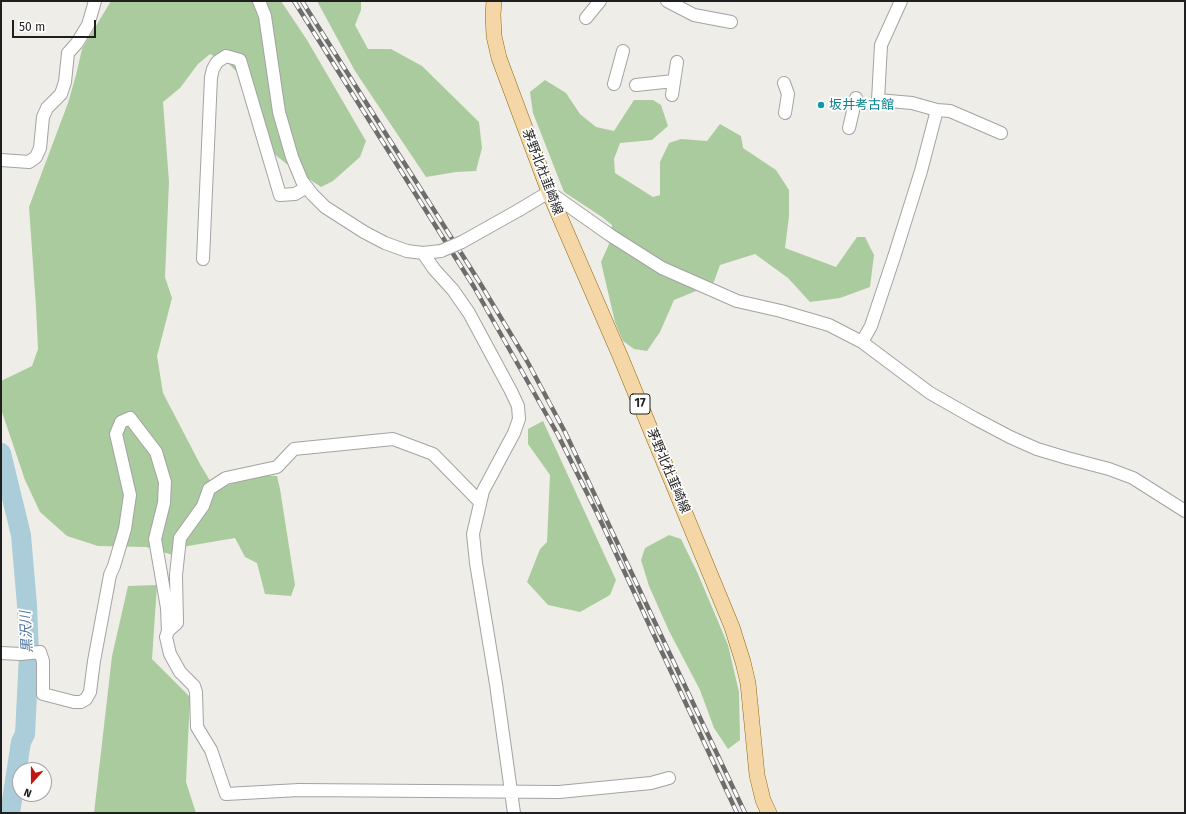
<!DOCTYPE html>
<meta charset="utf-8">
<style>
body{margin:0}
#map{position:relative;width:1186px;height:814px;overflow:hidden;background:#efede7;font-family:"Fira Sans",sans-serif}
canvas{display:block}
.frame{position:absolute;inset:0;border:2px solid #1f1f1f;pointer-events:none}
.north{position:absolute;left:12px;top:762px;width:40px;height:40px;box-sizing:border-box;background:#fff;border:1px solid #a5a5a5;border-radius:50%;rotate:201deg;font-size:11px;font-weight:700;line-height:16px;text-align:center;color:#1f1f1f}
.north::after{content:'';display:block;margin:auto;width:14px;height:18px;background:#bf170f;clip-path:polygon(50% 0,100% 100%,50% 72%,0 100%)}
.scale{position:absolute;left:12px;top:20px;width:84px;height:18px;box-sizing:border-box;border:2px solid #1f1f1f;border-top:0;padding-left:5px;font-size:12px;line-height:14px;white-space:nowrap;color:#1f1f1f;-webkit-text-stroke:3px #fff;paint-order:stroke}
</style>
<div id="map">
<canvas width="1186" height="814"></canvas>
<div class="frame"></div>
<div class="north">N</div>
<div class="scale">50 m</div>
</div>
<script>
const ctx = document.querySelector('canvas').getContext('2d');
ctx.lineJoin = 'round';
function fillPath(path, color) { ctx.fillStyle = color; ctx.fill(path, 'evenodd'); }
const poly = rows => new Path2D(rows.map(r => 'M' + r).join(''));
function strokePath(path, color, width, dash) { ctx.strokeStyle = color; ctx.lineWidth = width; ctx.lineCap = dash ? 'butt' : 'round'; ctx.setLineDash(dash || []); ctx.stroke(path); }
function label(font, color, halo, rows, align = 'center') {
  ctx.font = font + ' "Fira Sans","Noto Sans JP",sans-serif'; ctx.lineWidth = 3.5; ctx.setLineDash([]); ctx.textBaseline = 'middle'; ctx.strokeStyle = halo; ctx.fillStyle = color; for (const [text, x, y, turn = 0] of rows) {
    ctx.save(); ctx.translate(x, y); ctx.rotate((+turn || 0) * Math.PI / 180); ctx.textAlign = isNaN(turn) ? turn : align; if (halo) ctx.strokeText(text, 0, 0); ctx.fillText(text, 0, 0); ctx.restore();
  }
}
fillPath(poly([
 [111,1,281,1,307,40,366,141,360,157,333,181,321,187,288,165,263,145,238,73,229,64,210,54,198,64,180,88,163,102,169,182,165,277,172,298,157,356,163,393,200,464,212,484,222,488,250,475,277,476,280,489,295,585,291,596,265,594,257,563,245,557,235,538,182,547,176,556,146,547,98,546,67,536,40,512,25,480,1,409,1,381,32,366,38,349,36,307,29,207,68,103,76,75,82,49],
 [317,1,361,1,361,10,355,25,368,49,391,49,422,66,479,122,482,148,476,171,456,172,426,177,355,71],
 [545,80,566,93,580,114,596,127,614,131,634,100,653,100,661,105,668,126,652,140,620,143,614,159,615,173,653,197,660,195,660,162,669,143,681,139,707,141,720,124,741,136,743,148,776,170,789,190,789,216,785,248,836,267,857,237,865,237,874,255,870,287,840,298,810,302,788,278,755,254,720,265,713,284,674,300,660,332,647,351,634,349,623,341,615,322,601,262,609,244,612,225,602,217,564,192,533,113,530,92],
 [543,421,616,580,610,595,580,612,548,605,527,582,540,549,547,542,550,475,528,444,528,429],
 [669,535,681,539,698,574,728,645,739,692,740,740,728,749,714,728,700,690,669,631,649,586,641,560,645,548],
 [157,585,152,659,190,697,186,782,196,813,94,813,112,656,128,586]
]), '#aacb9e');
strokePath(poly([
 [1,453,21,535,27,605,29,655,25,734,21,742,10,813]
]), '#aacdd9', 20);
const minor = poly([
 [259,1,265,16,279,112,292,157,302,181,312,194,325,207,364,232,385,243,407,251,423,253,441,251],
 [667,1,694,15,731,22],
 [586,18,600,1],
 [784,83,788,94,785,113],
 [614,84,623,51],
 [636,85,674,81],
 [672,95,677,62],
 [937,110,950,111,1001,133],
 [849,128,856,98],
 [1,160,29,162,36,157,40,148,43,117,47,108,61,94,65,82,68,53,77,43,88,25,95,1],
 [519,210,549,192,610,235,662,268,737,301,781,311,829,325,862,342,930,393,974,418,1010,437,1037,449,1067,458,1109,469,1133,478,1185,511],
 [423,253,434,269,453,290,469,313,511,391,518,406,519,419,514,433,483,491,473,534,476,563,496,684,514,813],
 [203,259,211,77,213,69,217,62,226,56,240,60,280,195,295,194,307,187],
 [862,342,871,326,895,254,921,171,937,110,912,103,878,100,881,45,901,1],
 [168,631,177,623,176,575,180,538,203,506,209,489,226,478,277,467,294,449,393,439,433,454,480,502],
 [1,653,21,654,40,652,43,661,43,694,74,702,81,702,86,699,90,692,94,661,110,575,114,566,125,529,130,495,116,434,121,422,130,418,156,452,165,482,164,503,155,539,167,608,168,631,166,637,170,654,180,672,194,686,196,692,197,727,211,750,226,794,299,790,559,792,651,783,669,778]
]);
const major = poly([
 [494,1,493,15,494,36,499,58,549,192,621,358,732,627,743,662,748,683,757,775,763,800,769,813]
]);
strokePath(minor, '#a3a3a3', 14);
strokePath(major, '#8f690c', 16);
strokePath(minor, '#fff', 12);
strokePath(major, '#f5d6a6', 15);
const rail = poly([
 [294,1,474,287,558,435,597,513,737,813],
 [302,1,480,283,527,361,565,432,745,813]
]);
strokePath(rail, '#6d6d6d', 4.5);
strokePath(rail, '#fff', 3, [9]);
const minorBridge = poly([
 [441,251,462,242,519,210]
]);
strokePath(minorBridge, '#a3a3a3', 14, []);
strokePath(minorBridge, '#fff', 12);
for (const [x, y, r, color] of [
 [821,105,4,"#0f9aa8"]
]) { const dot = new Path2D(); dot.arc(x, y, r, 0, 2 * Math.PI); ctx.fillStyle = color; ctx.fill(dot); strokePath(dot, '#fff', 1.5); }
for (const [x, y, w] of [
 [640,404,20]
]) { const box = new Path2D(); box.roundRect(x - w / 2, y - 10, w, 20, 3); ctx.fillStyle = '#fff'; ctx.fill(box); strokePath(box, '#1f1f1f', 1); }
label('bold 12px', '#1f1f1f', null, [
 ["17",640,404]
]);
label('13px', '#0d838f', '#fff', [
 ["坂井考古館",829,105]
], 'left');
label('13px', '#1f1f1f', '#fff', [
 ["茅野北杜韮崎線",542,172,69],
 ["茅野北杜韮崎線",668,471,67]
]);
label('italic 14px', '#5075a0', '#fff', [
 ["黒沢川",27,632,-93]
]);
</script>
